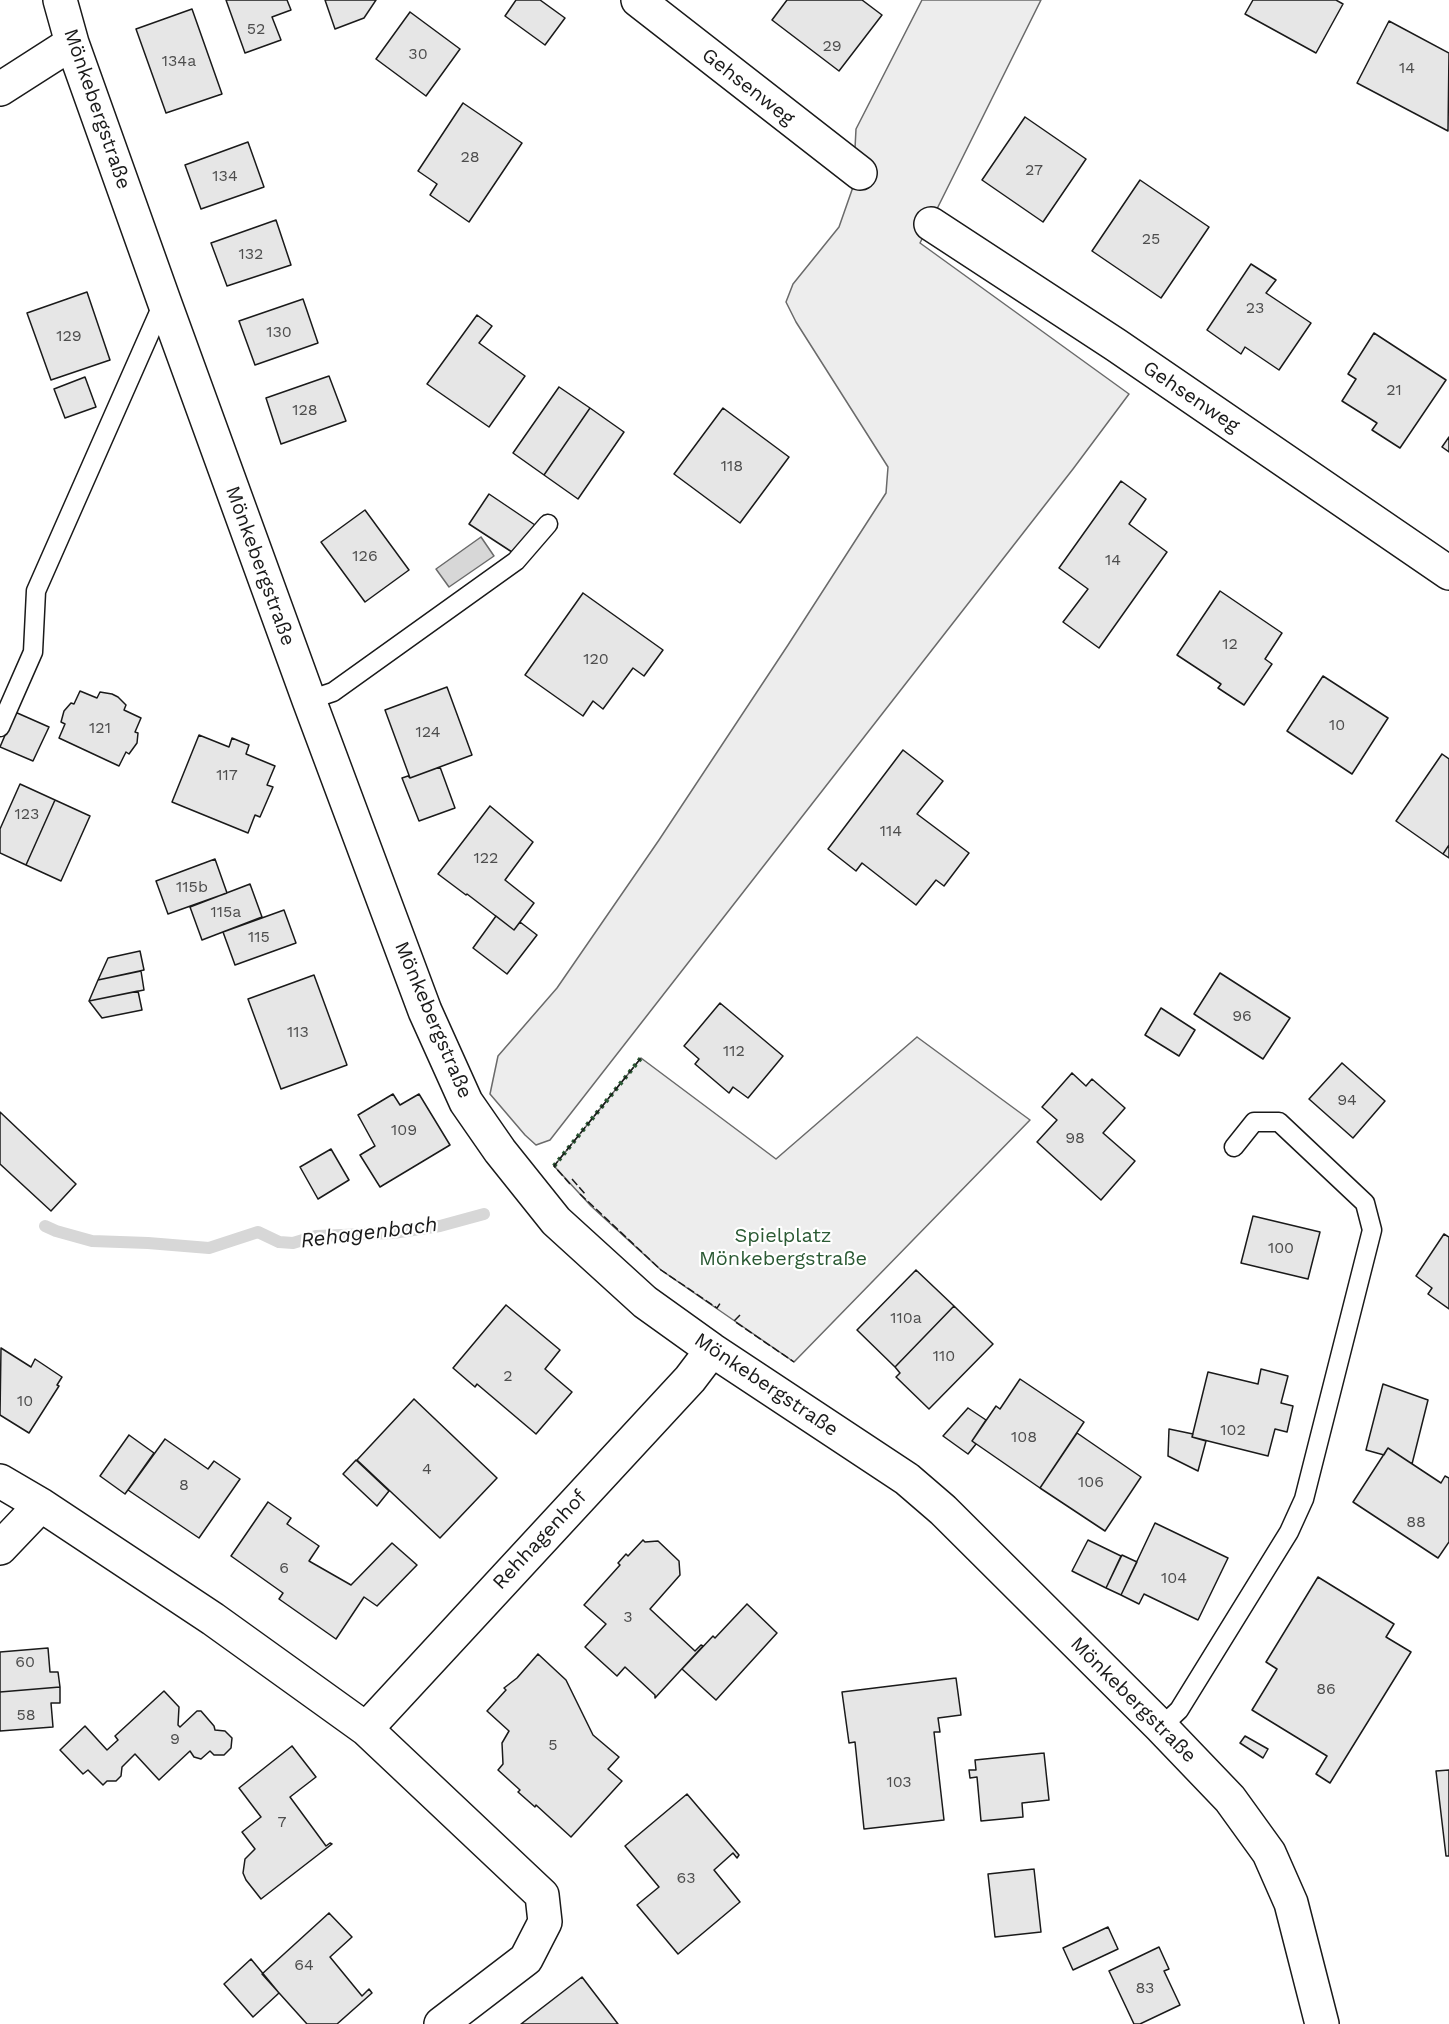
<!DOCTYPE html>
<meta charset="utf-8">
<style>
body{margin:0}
canvas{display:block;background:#fff}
</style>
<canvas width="1449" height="2024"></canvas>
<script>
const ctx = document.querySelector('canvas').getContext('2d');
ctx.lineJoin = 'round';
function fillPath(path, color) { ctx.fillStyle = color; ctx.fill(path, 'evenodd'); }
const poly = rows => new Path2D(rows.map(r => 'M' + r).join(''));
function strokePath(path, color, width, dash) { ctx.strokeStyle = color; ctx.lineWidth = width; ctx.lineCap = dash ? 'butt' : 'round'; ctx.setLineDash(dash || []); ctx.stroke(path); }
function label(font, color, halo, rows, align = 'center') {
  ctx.font = font + ' "Work Sans",sans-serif'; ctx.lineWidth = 4.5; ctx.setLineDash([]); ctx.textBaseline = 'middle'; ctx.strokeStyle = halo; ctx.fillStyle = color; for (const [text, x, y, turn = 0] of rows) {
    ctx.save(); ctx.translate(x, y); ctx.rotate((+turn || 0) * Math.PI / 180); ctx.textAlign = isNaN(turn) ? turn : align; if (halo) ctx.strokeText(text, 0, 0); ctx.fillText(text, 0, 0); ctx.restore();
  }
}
const built = poly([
 [922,0,1041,0,920,243,1129,394,1073,469,550,1140,536,1145,525,1135,490,1094,498,1056,557,988,659,840,788,645,886,493,888,467,796,322,786,302,793,284,839,227,853,187,856,129,922,0],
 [917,1037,1030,1120,794,1362,661,1270,591,1206,554,1166,641,1058,776,1159,917,1037]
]);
fillPath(built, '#ededed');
strokePath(built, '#6a6a6a', 1.5);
const water = poly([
 [481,537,494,556,449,587,436,569,481,537]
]);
fillPath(water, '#d7d7d7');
strokePath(water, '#6a6a6a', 1.5);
strokePath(poly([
 [45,1226,56,1231,92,1241,148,1243,209,1248,258,1232,279,1242,293,1243,316,1236,393,1233,440,1226,484,1214]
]), '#d7d7d7', 12);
const building = poly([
 [226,0,287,0,291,10,272,17,281,40,245,53,226,0],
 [325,0,376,0,364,18,335,29,325,0],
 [516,0,540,0,565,18,545,45,505,16,516,0],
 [787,0,862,0,882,15,839,71,772,20,787,0],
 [1253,0,1336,0,1343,4,1316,53,1245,14,1253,0],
 [192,9,222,94,166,113,136,29,192,9],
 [410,12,460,49,426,96,376,59,410,12],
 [1389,21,1449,53,1448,131,1357,83,1389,21],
 [463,103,522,143,469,222,430,195,437,184,418,171,463,103],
 [1025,117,1086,159,1043,222,982,180,1025,117],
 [248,142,264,187,201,209,185,165,248,142],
 [1140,180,1209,227,1161,298,1092,251,1140,180],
 [276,220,291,265,227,286,211,243,276,220],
 [1251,264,1276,280,1266,293,1311,323,1279,370,1245,347,1241,354,1207,330,1251,264],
 [87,292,110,360,51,380,27,313,87,292],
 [303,299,318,343,255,365,239,321,303,299],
 [477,315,492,326,479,343,525,376,489,427,427,384,477,315],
 [1374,333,1446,380,1400,448,1372,430,1377,423,1342,401,1356,379,1348,374,1374,333],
 [329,376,346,421,281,444,266,398,329,376],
 [85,377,96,407,65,418,54,389,85,377],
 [559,387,590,408,544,475,513,453,559,387],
 [590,408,624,432,578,499,544,475,590,408],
 [723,408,789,457,740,523,674,474,723,408],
 [1449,437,1449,452,1442,447,1449,437],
 [1121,481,1146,499,1129,524,1167,552,1099,648,1063,622,1088,589,1059,568,1121,481],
 [489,494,535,525,515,554,469,524,489,494],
 [365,510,409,570,365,602,321,542,365,510],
 [1220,591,1282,633,1265,659,1272,664,1244,705,1218,688,1221,684,1177,655,1220,591],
 [583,593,663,650,644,676,633,668,603,709,593,701,583,716,525,675,583,593],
 [1323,676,1388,718,1352,774,1287,731,1323,676],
 [447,687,472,755,410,778,385,710,447,687],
 [80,691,97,698,100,692,112,694,118,697,126,705,124,710,141,718,135,732,138,733,137,743,129,754,126,752,119,766,59,738,65,724,61,722,64,711,71,703,74,704,80,691],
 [15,712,49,727,33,761,0,747,15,712],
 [199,735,229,747,232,738,249,745,246,754,275,766,267,785,273,787,260,817,255,815,248,833,172,802,199,735],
 [903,750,943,781,917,814,969,853,944,886,936,880,916,905,862,863,856,871,828,849,903,750],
 [1442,754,1449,759,1449,845,1443,854,1396,821,1442,754],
 [440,767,455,808,419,821,402,778,408,776,410,778,440,767],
 [20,784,55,800,26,865,0,853,0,829,20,784],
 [55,800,90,816,61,881,26,865,55,800],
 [490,806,533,842,505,880,534,903,514,930,467,894,466,895,438,874,490,806],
 [1449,845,1449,858,1443,854,1449,845],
 [215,859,227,893,168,914,156,881,215,859],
 [250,884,262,917,202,940,190,907,250,884],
 [284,910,296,943,235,965,223,932,284,910],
 [496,916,514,930,520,922,537,935,507,974,473,948,496,916],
 [140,951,144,970,98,980,108,958,140,951],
 [141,971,144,990,89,1001,98,980,141,971],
 [1220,973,1290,1018,1263,1059,1194,1014,1220,973],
 [314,975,347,1065,281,1089,248,999,314,975],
 [138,991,142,1010,102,1018,89,1001,138,991],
 [720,1003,783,1056,748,1098,733,1087,729,1093,695,1064,699,1059,684,1046,720,1003],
 [1161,1008,1195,1030,1179,1056,1145,1035,1161,1008],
 [1342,1063,1385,1101,1353,1138,1309,1099,1342,1063],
 [1072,1073,1086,1086,1092,1079,1125,1108,1103,1133,1135,1161,1101,1200,1037,1142,1057,1120,1042,1107,1072,1073],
 [393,1094,400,1105,419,1094,450,1145,380,1187,360,1155,375,1146,358,1115,393,1094],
 [0,1112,76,1184,51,1211,0,1164,0,1112],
 [331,1149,349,1180,318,1199,300,1167,331,1149],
 [1253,1216,1320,1232,1308,1279,1241,1263,1253,1216],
 [1444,1234,1449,1237,1449,1309,1428,1294,1432,1288,1416,1276,1444,1234],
 [916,1270,954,1306,895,1367,857,1330,916,1270],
 [506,1305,560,1350,545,1369,572,1392,536,1434,477,1384,475,1387,453,1368,506,1305],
 [954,1306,993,1344,929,1409,896,1377,900,1373,895,1367,954,1306],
 [1,1348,31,1367,35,1359,62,1377,57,1385,59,1386,29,1433,0,1415,1,1348],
 [1261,1369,1288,1376,1281,1403,1293,1406,1287,1432,1275,1429,1268,1456,1192,1437,1208,1372,1258,1384,1261,1369],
 [1020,1379,1084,1422,1040,1488,972,1441,996,1406,1000,1409,1020,1379],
 [1383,1384,1428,1400,1412,1464,1388,1448,1384,1455,1366,1450,1383,1384],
 [414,1399,497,1478,440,1538,357,1460,414,1399],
 [968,1408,986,1420,972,1441,976,1444,968,1454,943,1436,968,1408],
 [1169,1429,1193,1434,1192,1437,1206,1441,1198,1471,1168,1456,1169,1429],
 [1077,1433,1141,1477,1105,1531,1040,1488,1077,1433],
 [129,1435,154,1453,125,1494,100,1476,129,1435],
 [165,1439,208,1469,214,1461,240,1479,199,1538,128,1490,165,1439],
 [1388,1448,1441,1483,1445,1476,1449,1478,1449,1542,1438,1558,1353,1502,1388,1448],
 [356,1460,389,1491,377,1506,343,1474,356,1460],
 [268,1502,291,1518,287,1524,319,1546,309,1561,351,1585,392,1543,417,1565,377,1606,364,1597,336,1639,279,1599,283,1593,231,1556,268,1502],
 [1155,1523,1228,1558,1198,1620,1144,1594,1139,1604,1121,1595,1155,1523],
 [643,1540,645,1542,658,1541,679,1561,680,1575,650,1609,695,1651,701,1645,703,1646,655,1698,655,1695,625,1667,617,1676,585,1647,606,1624,584,1605,620,1565,618,1563,626,1554,628,1556,643,1540],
 [1088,1540,1121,1556,1106,1588,1072,1571,1088,1540],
 [1122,1555,1137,1562,1121,1595,1106,1588,1122,1555],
 [1318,1577,1394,1624,1386,1637,1411,1652,1330,1783,1316,1774,1327,1756,1252,1710,1277,1669,1266,1662,1318,1577],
 [747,1604,777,1633,716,1700,682,1669,713,1636,715,1638,747,1604],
 [48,1648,50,1672,58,1672,60,1687,0,1692,0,1652,48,1648],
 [538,1654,566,1680,593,1735,619,1757,608,1769,622,1781,571,1837,536,1805,535,1807,518,1792,520,1790,498,1770,503,1764,502,1743,509,1731,487,1711,506,1690,504,1688,517,1678,538,1654],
 [956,1678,961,1715,938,1718,940,1732,934,1732,944,1820,864,1829,855,1742,849,1743,842,1692,956,1678],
 [60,1687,60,1703,51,1703,53,1727,0,1731,0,1692,60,1687],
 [164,1691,179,1707,178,1725,180,1727,197,1711,201,1711,214,1726,215,1730,225,1731,232,1738,231,1748,224,1755,214,1755,210,1751,201,1759,194,1757,190,1751,159,1780,135,1754,122,1767,121,1776,116,1781,107,1781,103,1785,88,1770,83,1774,60,1750,85,1726,107,1750,118,1740,115,1736,164,1691],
 [1245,1736,1268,1749,1263,1758,1240,1743,1245,1736],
 [292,1746,316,1777,290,1797,326,1846,330,1843,332,1844,261,1899,246,1880,243,1873,245,1859,255,1849,242,1832,261,1817,239,1788,292,1746],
 [1044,1753,1049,1800,1022,1803,1023,1817,981,1821,977,1777,970,1778,969,1770,976,1770,975,1760,1044,1753],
 [1449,1770,1449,1856,1446,1856,1436,1771,1449,1770],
 [687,1794,739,1855,737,1858,733,1853,714,1870,740,1902,678,1954,637,1905,659,1887,625,1846,687,1794],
 [1034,1869,1041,1932,995,1937,988,1874,1034,1869],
 [329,1913,352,1937,330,1957,362,1996,369,1989,372,1993,337,2024,307,2024,262,1974,329,1913],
 [1108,1927,1118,1949,1073,1970,1063,1948,1108,1927],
 [1159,1947,1169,1969,1164,1971,1180,2005,1140,2024,1134,2024,1109,1971,1159,1947],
 [251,1959,279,1993,253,2017,224,1984,251,1959],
 [582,1977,618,2024,521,2024,582,1977]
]);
fillPath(building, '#e6e6e6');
strokePath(building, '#1a1a1a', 1.5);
const service = poly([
 [309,700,333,692,516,561,548,524],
 [0,727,33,652,36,591,164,301],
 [1161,1727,1179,1710,1289,1532,1304,1499,1372,1230,1365,1203,1279,1122,1254,1122,1234,1147]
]);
const minor = poly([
 [60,0,72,43,164,301,309,700,425,1011,466,1102,500,1151,556,1221,645,1302,712,1350,907,1479,943,1510,1161,1727,1230,1799,1269,1853,1291,1903,1322,2024],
 [638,0,860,173],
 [0,89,72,43],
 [931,224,1116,345,1449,573],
 [0,1481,41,1505,213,1619,366,1729,542,1895,545,1922,526,1959,441,2024],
 [0,1548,41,1505],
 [366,1729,690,1379,712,1350]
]);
strokePath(service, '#1a1a1a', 21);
strokePath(minor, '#1a1a1a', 36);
strokePath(service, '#fff', 18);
strokePath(minor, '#fff', 33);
strokePath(poly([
 [554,1166,641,1058]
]), '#2b5a34', 4.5, [3, 4.5]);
strokePath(poly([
 [572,1179,585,1194],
 [570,1184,554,1166,641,1058],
 [580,1194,661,1270,717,1308,721,1302],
 [740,1315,734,1321,794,1362]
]), '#1a1a1a', 1.5, [8, 3]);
label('16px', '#4d4d4d', null, [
 ["52",256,29],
 ["29",832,46],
 ["30",418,54],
 ["134a",179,61],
 ["14",1407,68],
 ["28",470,157],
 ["27",1034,170],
 ["134",225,176],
 ["25",1151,239],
 ["132",251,254],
 ["23",1255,308],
 ["130",279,332],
 ["129",69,336],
 ["21",1394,390],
 ["128",305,410],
 ["118",732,466],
 ["126",365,556],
 ["14",1113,560],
 ["12",1230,644],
 ["120",596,659],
 ["10",1337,725],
 ["121",100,728],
 ["124",428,732],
 ["117",227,775],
 ["123",27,814],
 ["114",891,831],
 ["122",486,858],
 ["115b",192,887],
 ["115a",226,912],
 ["115",259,937],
 ["96",1242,1016],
 ["113",298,1032],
 ["112",734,1051],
 ["94",1347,1100],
 ["109",404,1130],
 ["98",1075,1138],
 ["100",1281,1248],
 ["110a",906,1318],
 ["110",944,1356],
 ["2",508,1376],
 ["10",25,1401],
 ["102",1233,1430],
 ["108",1024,1437],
 ["4",427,1469],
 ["106",1091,1482],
 ["8",184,1485],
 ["88",1416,1522],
 ["6",284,1568],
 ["104",1174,1578],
 ["3",628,1617],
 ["60",25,1662],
 ["86",1326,1689],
 ["58",26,1715],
 ["9",175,1739],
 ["5",553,1745],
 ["103",899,1782],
 ["7",282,1822],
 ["63",686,1878],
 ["64",304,1965],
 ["83",1145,1988]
]);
label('20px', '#1a1a1a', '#fff', [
 ["Gehsenweg",748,87,38],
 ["Mönkebergstraße",97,109,71],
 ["Gehsenweg",1191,397,34],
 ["Mönkebergstraße",260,566,70],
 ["Mönkebergstraße",433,1020,67],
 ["Mönkebergstraße",766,1385,34],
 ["Rehhagenhof",540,1540,-47],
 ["Mönkebergstraße",1133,1700,45]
]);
label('20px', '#2b5a34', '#fff', [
 ["Spielplatz",783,1236],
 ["Mönkebergstraße",783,1259]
]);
label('italic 21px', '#1a1a1a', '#fff', [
 ["Rehagenbach",369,1233,-7]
]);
</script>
